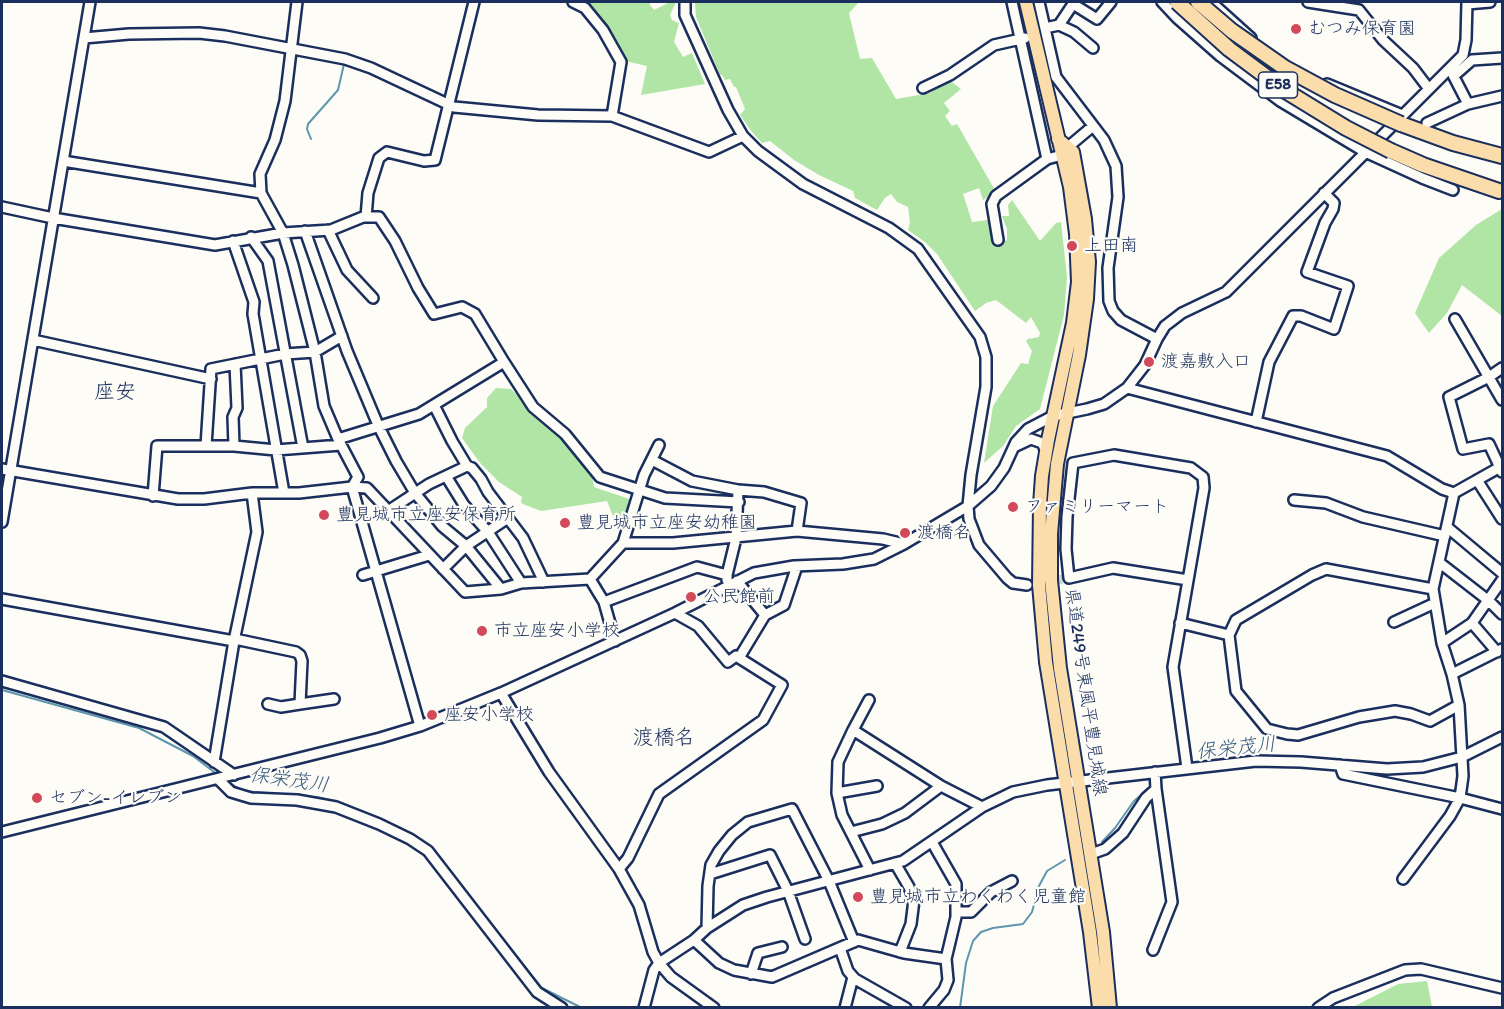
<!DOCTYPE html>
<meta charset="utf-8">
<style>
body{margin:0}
#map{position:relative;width:1504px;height:1009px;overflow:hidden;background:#fdfcf7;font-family:Itim,sans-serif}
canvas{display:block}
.frame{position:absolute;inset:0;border:3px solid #1b2f5e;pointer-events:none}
</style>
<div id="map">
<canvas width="1504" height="1009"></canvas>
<div class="frame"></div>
</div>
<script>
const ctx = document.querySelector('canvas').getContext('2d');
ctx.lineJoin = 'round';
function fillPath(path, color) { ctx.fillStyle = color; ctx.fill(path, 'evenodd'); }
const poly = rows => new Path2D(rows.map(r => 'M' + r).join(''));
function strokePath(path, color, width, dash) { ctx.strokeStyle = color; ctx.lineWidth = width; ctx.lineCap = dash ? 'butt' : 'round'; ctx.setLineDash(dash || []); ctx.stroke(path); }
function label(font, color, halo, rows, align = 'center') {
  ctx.font = font + ' Itim,"Klee One",sans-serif'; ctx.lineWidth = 4.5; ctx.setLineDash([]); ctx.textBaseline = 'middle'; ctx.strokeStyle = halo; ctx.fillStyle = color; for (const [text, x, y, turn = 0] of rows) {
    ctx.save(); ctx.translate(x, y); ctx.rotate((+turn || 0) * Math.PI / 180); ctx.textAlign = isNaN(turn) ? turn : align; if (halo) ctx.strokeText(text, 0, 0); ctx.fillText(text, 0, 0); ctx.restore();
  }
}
fillPath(poly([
 [584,2,650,2,650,5,654,10,670,2,676,2,670,15,672,20,679,23,674,42,683,57,692,53,705,84,641,95,647,66,625,61,608,29],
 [695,2,859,2,849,13,860,59,872,58,896,99,930,93,949,80,961,89,944,103,950,111,945,116,952,126,957,124,996,192,983,200,979,188,963,194,972,222,988,220,996,244,1007,240,1007,229,1002,216,1009,216,1008,205,1012,200,1040,241,1056,223,1061,222,1067,277,1064,315,1040,409,1016,426,1003,446,984,463,993,406,1021,363,1028,364,1032,351,1026,341,1028,339,1039,337,1040,333,1031,317,1026,323,996,300,986,303,975,311,937,254,925,242,908,230,910,222,908,207,897,202,891,194,885,198,877,210,855,198,853,191,819,175,794,160,770,141,762,143,752,132,740,115,745,109,736,87,734,87,730,79,725,80,722,75,720,75,696,17],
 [1502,209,1502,316,1462,285,1447,313,1429,333,1415,313,1439,258,1476,225],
 [496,388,511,389,546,424,564,436,592,476,594,487,632,500,628,512,618,519,613,516,607,501,541,511,523,504,521,502,522,497,499,482,481,464,462,438,465,428,487,407,487,398],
 [1427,981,1432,1007,1353,1007,1398,984]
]), '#b1e5a6');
strokePath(poly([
 [311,139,307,129,308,124,338,90,344,64],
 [2,690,139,728,193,756,218,775],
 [1265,757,1298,758],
 [225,780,243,791,317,797,342,803,377,819],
 [1158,780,1169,775],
 [1377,785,1453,802],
 [1461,804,1502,814],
 [401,830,430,846,542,988,582,1008],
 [1102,842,1115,828,1134,801,1154,784],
 [960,1008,966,963,973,941,981,932,993,928,1023,924,1032,912,1039,886,1047,871,1065,860]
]), '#5e97ad', 2);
strokePath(poly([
 [1027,585,1069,578]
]), '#d0d3d8', 9, [9, 4.5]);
const minor = poly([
 [297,2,285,101,275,140,260,174,261,193,283,233,293,265,315,352,324,406,338,439,358,477,352,487,420,726],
 [573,2,585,8,603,30,621,62,612,116],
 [685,2,685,15,728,110,743,136,758,151,803,184,889,228,918,249,980,337,986,357,986,387,971,475,968,506,969,519,979,545,1007,578,1013,583,1027,585],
 [1012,2,1047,159],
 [1039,2,1056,77,1104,140,1116,166,1118,197,1108,268,1109,301,1113,311,1121,320,1157,339],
 [1162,2,1177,18,1220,56,1280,101,1365,152,1422,178,1453,190],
 [1211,2,1251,38],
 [1308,2,1359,10,1383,40,1413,68,1429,89],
 [1467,4,1490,2],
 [1059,25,1074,32,1093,48],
 [1045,28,1059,25,1073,4,1097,19,1111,2],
 [84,38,129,34,199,33,225,36,345,59,371,68,454,107,538,115,612,116,709,152,743,136],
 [1452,73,1468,104],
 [1455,75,1472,60,1502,58],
 [1327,84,1402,115],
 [923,88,950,75,994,45,1025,38],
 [1427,123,1468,104,1502,96],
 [1068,147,1093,126],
 [63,161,261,193],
 [2,207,53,218,215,245,283,233,331,230,363,217,379,217,395,241,418,288,434,314,462,307,475,314,504,362,419,414,338,439],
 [366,217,368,193,379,158,387,152,424,161,435,160,474,2],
 [328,230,347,270,373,298],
 [305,231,347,351,378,425,396,461,415,493,442,526,466,546,501,589],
 [251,237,268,261,303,448],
 [998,240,992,204,996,196,1047,159,1062,155],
 [233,241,254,302,253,314,284,493],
 [1455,319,1502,400],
 [33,340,211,379],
 [504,362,533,407,565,434,600,477,665,498,739,502],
 [1502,368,1489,377,1449,397,1463,449,1489,444,1502,472],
 [1127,388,1387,456,1442,489,1454,493,1502,466],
 [1256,422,1269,362,1293,316,1301,316,1334,329,1348,286,1307,272,1325,223,1333,209,1334,203,1324,193],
 [206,446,234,446,276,450,341,445],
 [234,446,233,417,237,408,235,364],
 [1014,447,1031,439,1042,443,1046,451],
 [652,460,692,481,738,490],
 [467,466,472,468,481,479,488,492,523,538,544,582],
 [2,469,178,499,204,499,252,493,299,493,352,487,367,488,465,592,501,589,521,583,590,579,623,543,644,475,659,445],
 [446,476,464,505,488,532,521,583],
 [1477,480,1502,519],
 [153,496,157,446,206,446,211,369,285,354,315,352,342,336],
 [1294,500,1326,503,1363,517,1445,536],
 [388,511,429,484,467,466,452,441,434,405],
 [2,522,90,2],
 [1447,527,1502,573],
 [623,543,673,543,797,531,883,539,904,544],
 [1440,563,1489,601,1502,614],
 [443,569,466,546,508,518],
 [363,575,429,555],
 [727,575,736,538,738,490,764,492,801,503,797,531],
 [590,579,604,602,615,641],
 [737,581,765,615],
 [1433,589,1326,569,1312,575,1236,620,1229,635,1236,691,1267,729,1287,734,1298,735,1359,717,1395,711,1411,714,1430,721,1459,705],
 [2,599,234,641],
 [604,602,697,567,727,575,727,580],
 [1394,622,1435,603],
 [1180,623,1229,635],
 [1472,623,1497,652],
 [235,639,296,652,300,655,302,661,300,704,334,699],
 [1442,643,1472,623,1502,580],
 [739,658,765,615,784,605,797,566],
 [1452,674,1502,649],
 [2,681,164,727,234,775],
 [501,693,549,772,619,869,639,905,653,952,659,963,671,977,714,1008],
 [268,704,281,707,300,704],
 [853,730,869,700],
 [214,762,234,641,257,532,252,493],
 [1340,765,1343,774,1460,798,1463,776,1459,705,1452,674,1442,643,1433,589,1454,493],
 [1187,768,1173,667,1204,488,1203,477,1191,468,1114,455,1073,463,1067,517,1066,549,1069,578,1113,568,1188,580],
 [218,779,231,792,251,798,297,800,336,807,379,824,410,839,428,851,537,992,562,1008],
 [837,793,877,786],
 [2,832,380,738,420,726,501,693,675,613,754,573,794,566,843,564,874,559,904,544,968,506,991,486,1004,468,1016,442,1028,429,1053,416,1087,409,1104,404,1127,388,1145,365,1157,339,1165,326,1182,313,1226,292,1463,55,1466,40,1467,2],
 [851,832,882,824,905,813,941,786],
 [1091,854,1105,849,1123,833,1146,798,1156,789,1155,772],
 [895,863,909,887,914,900,911,924,900,952],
 [619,869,628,858,659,794,763,720,782,685,736,656,728,662,698,626,675,613],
 [870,870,842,815,837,793,838,762,853,730,941,786,982,807],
 [710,874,770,855,788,891,805,939],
 [1403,879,1450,816,1460,798,1502,809],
 [956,912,971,912,991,892,1012,881],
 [707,928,708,886,711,865,719,851,732,835,748,822,792,809,829,881,854,942],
 [694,940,719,963,734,970,772,977,858,940,904,953,946,959,956,917,956,884,932,842],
 [840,948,848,971,855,979,906,1008],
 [1153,950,1172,902,1156,789],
 [751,974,758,953,782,947],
 [644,1008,654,970,659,963,694,940,707,928,743,905,767,897,903,861,982,807,1013,792,1047,785,1256,761,1301,762,1387,769,1423,767,1462,757,1502,737],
 [845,1008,853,977],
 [929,1008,944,990,948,980,946,959],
 [1318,1008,1333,998,1405,970,1421,969,1502,988]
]);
const major = poly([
 [1026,2,1070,187,1076,234,1078,282,1073,323,1048,440,1042,476,1040,505,1039,585,1046,662,1090,932,1099,1008],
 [1058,139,1073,152,1085,219,1089,262,1087,299,1079,355,1057,464,1051,534,1051,580,1060,668,1103,932,1110,1008]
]);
const highway = poly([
 [1401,124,1453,143,1502,156],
 [1391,151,1423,165,1499,191]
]);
strokePath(minor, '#1b2f5e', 14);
strokePath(major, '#1b2f5e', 16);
strokePath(highway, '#1b2f5e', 18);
strokePath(minor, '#fdfcf7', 9);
strokePath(major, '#fbddab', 12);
strokePath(highway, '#fbddab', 14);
const highwayBridge = poly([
 [1177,2,1229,49,1284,90,1346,128,1391,151],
 [1198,2,1232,31,1285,68,1335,95,1401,124]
]);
strokePath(highwayBridge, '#1b2f5e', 18, []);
strokePath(highwayBridge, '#fbddab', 14);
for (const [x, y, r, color] of [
 [1296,29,6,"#d1495b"],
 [1072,246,6,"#d1495b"],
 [1149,362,6,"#d1495b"],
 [1013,507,6,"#d1495b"],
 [324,515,6,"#d1495b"],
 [565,523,6,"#d1495b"],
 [905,533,6,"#d1495b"],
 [691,597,6,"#d1495b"],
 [482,631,6,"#d1495b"],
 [432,715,6,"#d1495b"],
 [37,798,6,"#d1495b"],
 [858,897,6,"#d1495b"]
]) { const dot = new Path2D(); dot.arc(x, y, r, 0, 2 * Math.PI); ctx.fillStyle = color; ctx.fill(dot); strokePath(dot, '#fdfcf7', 2); }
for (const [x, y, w] of [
 [1278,85,39]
]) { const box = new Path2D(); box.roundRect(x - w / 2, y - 13, w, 26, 4.5); ctx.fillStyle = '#fdfcf7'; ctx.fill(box); strokePath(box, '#1b2f5e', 1.5); }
label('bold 16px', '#1b2f5e', null, [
 ["E58",1278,85]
]);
label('18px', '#1b2f5e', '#fdfcf7', [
 ["むつみ保育園",1308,29],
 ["上田南",1084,246],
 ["渡嘉敷入口",1161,362],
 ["ファミリーマート",1025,507],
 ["豊見城市立座安保育所",336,515],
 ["豊見城市立座安幼稚園",577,523],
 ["渡橋名",917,533],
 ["公民館前",703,597],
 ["市立座安小学校",494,631],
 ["座安小学校",444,715],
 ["セブン-イレブン",49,798],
 ["豊見城市立わくわく児童館",870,897]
], 'left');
label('18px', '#1b2f5e', '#fdfcf7', [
 ["県道249号東風平豊見城線",1085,692,82]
]);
label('italic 20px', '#375a7f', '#fdfcf7', [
 ["保栄茂川",1236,749,-6],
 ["保栄茂川",289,781,8]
]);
label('21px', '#1b2f5e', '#fdfcf7', [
 ["座安",115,393],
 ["渡橋名",664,739]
]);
</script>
